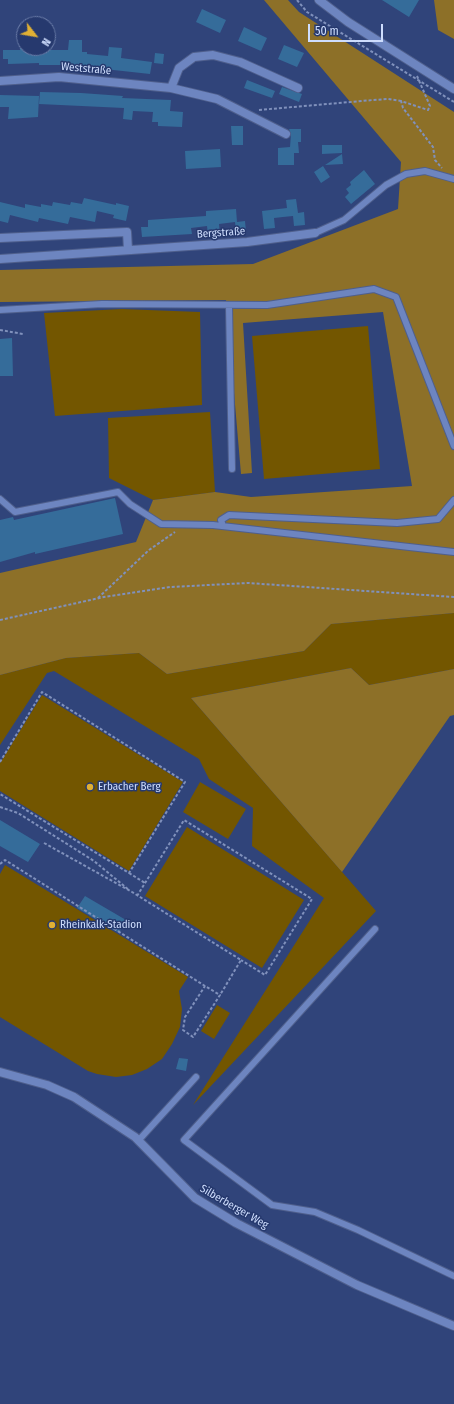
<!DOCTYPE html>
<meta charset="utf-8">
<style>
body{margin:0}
#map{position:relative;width:454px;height:1404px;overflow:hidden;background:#30447a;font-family:"Fira Sans Condensed",sans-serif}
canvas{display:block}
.north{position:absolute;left:16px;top:16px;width:40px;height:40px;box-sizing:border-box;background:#26396e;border:1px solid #697ba7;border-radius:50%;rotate:121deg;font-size:11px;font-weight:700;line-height:16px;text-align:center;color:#ceddfd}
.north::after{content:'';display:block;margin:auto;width:14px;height:18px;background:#e0b034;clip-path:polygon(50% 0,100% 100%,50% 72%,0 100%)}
.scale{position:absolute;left:308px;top:24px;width:75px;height:18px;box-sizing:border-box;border:2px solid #ceddfd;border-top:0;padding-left:5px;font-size:12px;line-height:14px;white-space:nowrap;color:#ceddfd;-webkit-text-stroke:3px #26396e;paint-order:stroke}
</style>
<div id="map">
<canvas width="454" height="1404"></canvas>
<div class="north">N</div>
<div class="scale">50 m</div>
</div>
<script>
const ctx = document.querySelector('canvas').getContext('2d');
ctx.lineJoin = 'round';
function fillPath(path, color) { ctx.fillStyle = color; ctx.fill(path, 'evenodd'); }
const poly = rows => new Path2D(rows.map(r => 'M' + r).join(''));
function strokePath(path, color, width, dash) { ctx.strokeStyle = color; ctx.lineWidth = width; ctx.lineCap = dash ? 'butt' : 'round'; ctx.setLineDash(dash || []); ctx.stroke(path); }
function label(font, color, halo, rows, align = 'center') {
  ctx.font = font + ' "Fira Sans Condensed",sans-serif'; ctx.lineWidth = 3; ctx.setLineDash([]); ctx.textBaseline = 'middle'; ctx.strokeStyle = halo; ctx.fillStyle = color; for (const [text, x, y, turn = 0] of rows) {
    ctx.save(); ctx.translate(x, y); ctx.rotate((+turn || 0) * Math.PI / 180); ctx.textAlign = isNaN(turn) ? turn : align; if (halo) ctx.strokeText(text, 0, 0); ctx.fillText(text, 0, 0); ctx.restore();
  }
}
fillPath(poly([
 [122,309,200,312,202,405,55,416,44,313],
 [368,326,380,469,264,479,252,336],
 [210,412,215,492,153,500,109,478,108,418],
 [454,613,454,669,369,685,351,668,191,698,376,911,193,1105,324,898,252,846,253,808,209,779,199,759,54,671,47,673,0,745,0,675,66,658,139,653,167,674,304,651,331,624],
 [42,695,183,782,129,871,0,791,0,763],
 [200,782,246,809,228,839,183,812],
 [187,827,304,900,262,968,145,896],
 [5,865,188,977,179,991,182,1009,180,1027,172,1044,162,1059,147,1069,132,1075,116,1077,97,1074,88,1071,0,1017,0,874],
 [217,1005,230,1013,214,1039,201,1031]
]), '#735600');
fillPath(poly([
 [264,0,288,0,299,12,454,112,454,613,331,624,304,651,167,674,139,653,66,658,0,675,0,573,136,542,153,500,215,492,251,497,412,486,383,312,243,323,252,473,241,474,226,300,0,302,0,270,253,264,398,209,401,162],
 [434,0,454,0,454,39,438,30],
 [351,668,369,685,454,669,454,715,450,716,342,872,191,698]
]), '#8d7028');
fillPath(poly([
 [382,0,419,0,409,17],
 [202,9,226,20,220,33,196,22],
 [244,27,267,38,261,51,238,41],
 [69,40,82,40,82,52,87,52,87,54,108,56,109,47,122,48,121,58,152,62,150,74,68,65,39,65,39,63,8,64,8,59,3,59,3,50,20,50,20,48,32,48,32,50,68,50],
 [284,45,304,53,297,67,278,59],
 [155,53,164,54,163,64,154,63],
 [247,80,275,91,272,98,244,88],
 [282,87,302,94,299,102,279,94],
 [40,92,81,93,123,96,122,98,171,100,170,111,183,112,182,127,158,126,158,122,152,122,153,112,133,111,132,120,123,119,124,108,39,104],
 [0,95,39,96,38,117,8,119,9,107,0,107],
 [231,126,243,126,243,145,232,145],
 [289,129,301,129,301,142,298,142,299,153,294,153,294,165,278,165,278,148,290,147,291,134],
 [322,145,342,145,342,153,322,154],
 [220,149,221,167,186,169,185,151],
 [342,154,343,164,325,165],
 [323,166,330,177,321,183,314,172],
 [364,170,375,184,351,204,345,197,349,193,346,189,351,185,350,182],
 [84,198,116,205,116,203,129,206,126,221,113,218,114,215,97,211,95,222,70,217,68,224,39,218,38,222,10,215,8,223,0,221,0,202,25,208,25,204,41,207,41,204,52,206,53,202,70,205,71,202,82,204],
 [296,199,298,213,304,212,305,225,294,226,293,216,283,217,274,218,275,228,264,229,262,211,287,208,286,200],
 [236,209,237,222,245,221,246,232,236,233,235,222,219,224,220,234,208,235,207,226,191,228,192,234,142,237,141,227,148,227,148,220,206,216,206,211],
 [12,338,13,376,0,376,0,339],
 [115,498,123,534,35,554,35,552,0,562,0,520,13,517,14,520],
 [0,820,40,844,28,862,0,846],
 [85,896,126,920,119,933,77,908],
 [179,1058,188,1059,186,1071,176,1069]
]), '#356c9a');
const service = poly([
 [315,233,344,220,386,185,406,174,425,171,454,179],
 [229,306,232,469],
 [0,310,102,304,267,305,374,289,396,297,454,446],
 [0,499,15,512,118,492,130,504,161,524,213,525,454,552],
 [223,526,221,520,229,515,397,523,438,519,454,500],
 [375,929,184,1140,272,1205,315,1212,358,1230,454,1276],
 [138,1141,196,1077]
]);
const minor = poly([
 [0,81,59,77,171,88,217,99,286,134],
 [171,88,179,68,194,57,213,55,240,62,298,88],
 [0,238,127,232,128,250],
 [0,259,247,242,315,233],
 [0,1072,47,1085,74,1097,135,1137,195,1198,236,1223,357,1285,454,1326]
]);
const tertiary = poly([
 [319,0,348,22,454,89]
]);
strokePath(service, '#4f5f8c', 8);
strokePath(minor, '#4f5f8c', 10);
strokePath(tertiary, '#4f5f8c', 10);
strokePath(poly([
 [297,0,307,12,454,102],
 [417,76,430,106,428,110,401,101,403,108,433,147,435,160,442,168],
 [259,110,373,100,388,99,401,101],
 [0,330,23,334],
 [98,598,149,550,175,532],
 [0,620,104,597,170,587,248,583,454,597],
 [0,762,42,692,185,782,129,873,0,794],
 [0,807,18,813,94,861,129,890],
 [44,843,132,892,241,960,220,995],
 [0,864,5,860,205,986,220,995,193,1037,183,1030,185,1017,205,986],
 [129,873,145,883],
 [137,896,184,820,312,899,265,975,241,960]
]), '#8091bc', 2, [3, 2]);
strokePath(service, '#6d85c0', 6);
strokePath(minor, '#6d85c0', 8);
strokePath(tertiary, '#6d85c0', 8);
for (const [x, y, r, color] of [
 [90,787,4,"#e0b034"],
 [52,925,4,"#e0b034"]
]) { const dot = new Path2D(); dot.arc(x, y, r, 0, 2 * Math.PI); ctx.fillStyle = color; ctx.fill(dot); strokePath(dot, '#26396e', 1.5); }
label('11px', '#ceddfd', '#26396e', [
 ["Weststraße",86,69,5],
 ["Bergstraße",221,233,-4],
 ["Silberberger Weg",234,1207,30]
]);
label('11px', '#ceddfd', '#26396e', [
 ["Erbacher Berg",98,787],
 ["Rheinkalk-Stadion",60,925]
], 'left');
</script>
